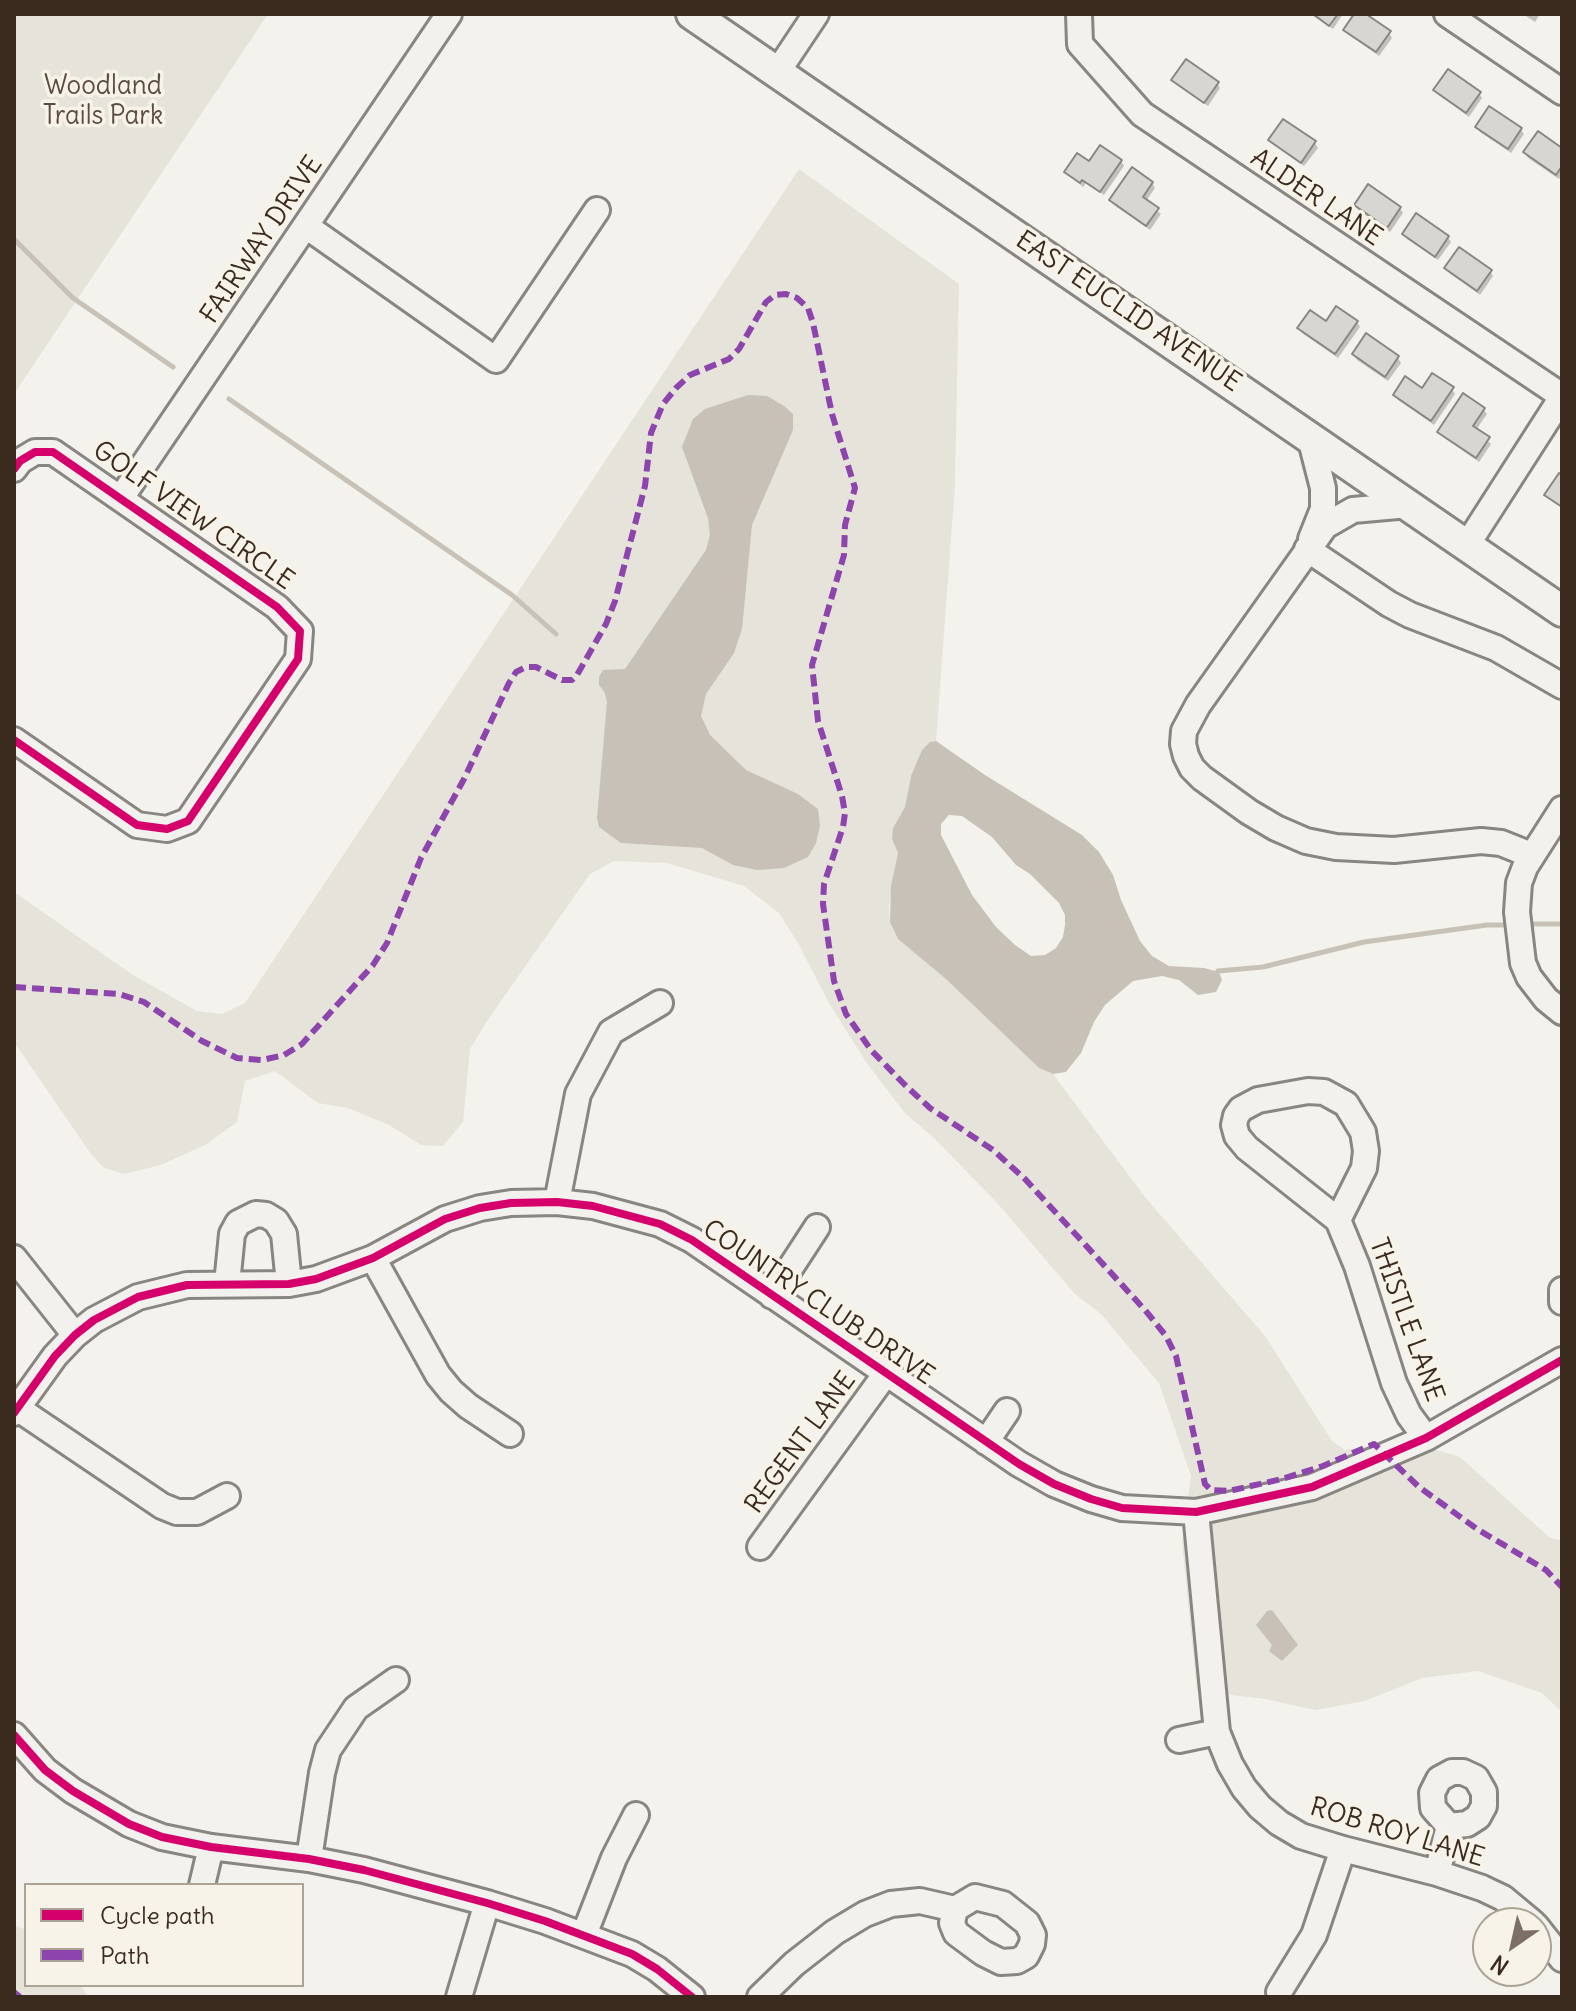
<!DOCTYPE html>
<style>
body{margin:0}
#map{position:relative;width:1576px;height:2011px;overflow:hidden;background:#f4f2ec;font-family:Delius,sans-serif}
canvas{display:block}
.frame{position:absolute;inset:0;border:16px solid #3b2a1e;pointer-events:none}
.legend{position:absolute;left:24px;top:1883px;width:280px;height:104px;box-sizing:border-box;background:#f7f3e8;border:2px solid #aca397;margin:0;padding:10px 14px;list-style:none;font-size:24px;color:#3b2a1e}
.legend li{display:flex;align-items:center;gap:16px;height:40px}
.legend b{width:40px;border:2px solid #aca397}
.north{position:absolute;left:1472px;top:1907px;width:80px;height:80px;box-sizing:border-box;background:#f7f3e8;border:2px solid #aca397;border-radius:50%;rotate:214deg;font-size:22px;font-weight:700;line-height:32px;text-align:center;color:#3b2a1e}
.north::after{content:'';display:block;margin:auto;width:28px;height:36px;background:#7c7066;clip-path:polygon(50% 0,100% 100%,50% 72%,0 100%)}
</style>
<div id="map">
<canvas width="1576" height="2011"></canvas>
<div class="frame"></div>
<ul class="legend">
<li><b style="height:10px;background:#d6006c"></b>Cycle path</li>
<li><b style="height:10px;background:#8e44ad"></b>Path</li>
</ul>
<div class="north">N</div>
</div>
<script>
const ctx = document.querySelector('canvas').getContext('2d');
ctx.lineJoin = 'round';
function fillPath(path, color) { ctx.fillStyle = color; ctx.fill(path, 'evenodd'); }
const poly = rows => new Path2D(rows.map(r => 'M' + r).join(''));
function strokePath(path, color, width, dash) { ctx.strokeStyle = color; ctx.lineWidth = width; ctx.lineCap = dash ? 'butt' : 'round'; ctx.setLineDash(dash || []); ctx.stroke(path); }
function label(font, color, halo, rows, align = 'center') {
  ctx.font = font + ' Delius,sans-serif'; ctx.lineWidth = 7; ctx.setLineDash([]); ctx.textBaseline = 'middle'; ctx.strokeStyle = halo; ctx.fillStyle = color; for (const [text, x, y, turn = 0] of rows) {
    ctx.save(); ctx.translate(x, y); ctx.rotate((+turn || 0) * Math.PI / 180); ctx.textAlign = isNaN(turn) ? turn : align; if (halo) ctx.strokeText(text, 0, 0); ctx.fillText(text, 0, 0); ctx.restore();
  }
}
fillPath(poly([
 [14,14,268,14,14,394],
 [799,169,959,284,955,485,936,741,930,742,922,751,911,776,905,807,893,828,892,839,898,853,889,906,890,922,898,939,947,980,1039,1068,1053,1074,1145,1197,1265,1336,1332,1441,1345,1450,1398,1441,1423,1446,1460,1457,1549,1537,1562,1541,1562,1712,1542,1693,1478,1671,1422,1678,1365,1701,1315,1710,1265,1699,1197,1691,1182,1542,1191,1476,1159,1383,1101,1314,1075,1294,998,1204,936,1140,904,1112,866,1062,829,1003,799,945,779,913,744,886,667,863,614,861,590,874,489,1018,470,1049,463,1122,443,1146,421,1145,389,1125,348,1108,318,1103,275,1071,245,1081,237,1122,207,1144,161,1165,124,1174,104,1168,91,1154,14,1042,14,892,133,975,197,1011,222,1014,245,1003],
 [14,1925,26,1930,26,1985,80,1985,89,1997,14,1997]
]), '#e6e3da');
fillPath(poly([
 [748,395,767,396,784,406,793,414,793,430,752,525,742,629,734,653,706,694,701,716,710,735,746,770,798,794,818,809,820,826,816,843,808,857,784,868,757,870,733,865,702,848,621,843,599,827,597,818,607,702,605,693,599,685,599,677,603,670,625,669,706,550,710,535,708,518,682,447,693,419,705,409],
 [936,741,985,775,1082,835,1099,852,1113,875,1121,900,1140,941,1152,956,1169,966,1204,968,1219,972,1222,980,1216,992,1198,995,1179,980,1162,976,1133,981,1105,1005,1094,1022,1081,1053,1066,1072,1053,1074,1039,1068,947,980,898,939,890,922,891,886,898,853,892,839,893,828,905,807,911,776,922,750,930,742],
 [949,815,962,816,992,837,1016,865,1030,874,1059,903,1065,915,1065,925,1063,937,1056,948,1045,955,1031,956,1015,945,996,927,972,895,941,835,941,824],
 [1272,1610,1298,1645,1282,1661,1269,1651,1272,1645,1256,1625,1267,1611]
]), '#c7c1b7');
fillPath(poly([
 [1310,14,1343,14,1333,29],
 [1357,14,1362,14,1389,33,1392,38,1379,56,1349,35,1346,30],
 [1523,14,1540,14,1535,22],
 [1174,80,1217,83,1220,88,1208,106,1177,85],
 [1436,90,1479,93,1482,98,1469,117,1439,95],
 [1477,127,1521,130,1524,134,1511,153,1480,132],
 [1271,140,1315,143,1318,148,1304,166,1274,145],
 [1562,150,1562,175,1559,179,1528,158,1525,153],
 [1121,161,1124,166,1104,195,1086,183,1083,187,1066,172,1089,164],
 [1152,183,1155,188,1146,201,1161,214,1150,230,1114,205,1111,200],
 [1356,206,1400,208,1403,213,1390,232,1359,211],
 [1404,234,1448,237,1451,242,1438,260,1407,239],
 [1447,268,1490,271,1493,276,1480,295,1449,273],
 [1357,322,1360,327,1338,358,1302,333,1299,328],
 [1354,355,1398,358,1401,363,1388,381,1357,360],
 [1452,389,1455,394,1434,425,1398,400,1395,395],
 [1484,410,1487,414,1476,430,1491,444,1479,462,1443,437,1440,432]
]), '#0003');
strokePath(poly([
 [14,239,73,298,173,367],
 [229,399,512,595,556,634],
 [1527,924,1562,924],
 [1218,971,1263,967,1364,942,1487,925,1513,925]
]), '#c7c1b7', 5);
const building = poly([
 [1313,14,1338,14,1329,26,1313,14],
 [1354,14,1366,14,1391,31,1376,52,1343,30,1354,14],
 [1186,59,1219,82,1204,103,1171,80,1186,59],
 [1448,69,1481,92,1466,113,1433,90,1448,69],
 [1489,106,1522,128,1508,149,1475,127,1489,106],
 [1283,119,1316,141,1301,163,1268,140,1283,119],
 [1538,131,1562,148,1562,166,1556,175,1523,152,1538,131],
 [1100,145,1122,160,1100,192,1082,180,1080,183,1064,172,1077,153,1089,161,1100,145],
 [1132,167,1153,182,1143,197,1159,208,1146,226,1109,200,1132,167],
 [1368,184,1401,207,1387,228,1354,205,1368,184],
 [1416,213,1449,236,1435,257,1402,234,1416,213],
 [1459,247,1492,270,1477,291,1444,268,1459,247],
 [1336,306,1358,321,1335,354,1297,328,1310,310,1326,321,1336,306],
 [1366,333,1399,356,1385,377,1352,354,1366,333],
 [1432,373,1454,387,1431,421,1393,395,1405,376,1422,388,1432,373],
 [1463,393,1485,408,1473,426,1490,437,1476,458,1437,432,1463,393],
 [1559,473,1562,475,1562,507,1544,495,1559,473]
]);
fillPath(building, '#d8d6d2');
strokePath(building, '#898580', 2);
const minor = poly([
 [1079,14,1080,44,1142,114,1562,396],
 [1447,14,1562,92],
 [778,71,816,14],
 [306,226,496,360,597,210],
 [1310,437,1323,488,1323,509,1311,539],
 [14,469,20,461,35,452,53,452,277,607,300,631,298,659,188,821,167,829,137,825,14,740],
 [121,498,449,14],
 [1409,505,1353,510,1325,526,1198,705,1184,731,1183,744,1186,756,1192,768,1202,778,1249,812,1276,828,1306,841,1336,847,1394,850,1481,841,1501,843,1531,855],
 [1467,545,1562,397],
 [1307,549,1389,604,1410,615,1496,648,1562,686],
 [1562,809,1525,867,1519,883,1517,912,1523,963,1529,977,1546,999,1562,1012],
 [557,1202,578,1094,611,1032,660,1003],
 [1338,1220,1364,1168,1366,1151,1363,1132,1346,1104,1324,1092,1308,1091,1258,1100,1241,1109,1236,1116,1234,1125,1237,1136,1247,1148,1338,1220,1357,1266,1394,1383,1409,1415,1426,1438],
 [14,1258,75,1335],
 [373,1258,438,1375,451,1391,468,1406,510,1434],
 [227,1284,232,1234,238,1223,256,1214,266,1215,276,1221,284,1234,289,1284],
 [1562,1290,1562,1302],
 [772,1296,817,1227],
 [17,1408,162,1506,177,1512,197,1512,227,1496],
 [14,1413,55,1356,75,1335,94,1320,138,1297,187,1285,289,1284,316,1279,373,1258,445,1219,480,1208,511,1203,557,1202,593,1206,660,1224,692,1240,1019,1464,1054,1484,1091,1499,1122,1508,1196,1512,1312,1487,1426,1438,1562,1360],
 [986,1442,1007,1411],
 [1196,1512,1217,1732,1230,1764,1244,1788,1260,1807,1279,1823,1301,1836,1343,1849,1437,1873,1482,1888,1503,1898,1533,1923],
 [760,1547,887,1372],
 [14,1735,45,1770,73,1791,129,1824,162,1837,211,1847,309,1859,364,1870,487,1903,545,1921,632,1954,657,1969,692,1997],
 [1179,1740,1217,1732],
 [309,1859,322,1773,328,1750,356,1708,396,1680],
 [1437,1873,1449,1826,1467,1824,1478,1817,1484,1806,1484,1792,1476,1778,1463,1772,1452,1772,1439,1779,1432,1793,1433,1808,1449,1826],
 [202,1885,211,1847],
 [975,1897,1003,1904,1027,1923,1033,1935,1032,1944,1026,1956,1017,1961,1001,1962,983,1953,956,1933,952,1923,955,1909,975,1897],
 [1536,1926,1562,1959],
 [584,1935,614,1858,636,1815],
 [1279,1992,1314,1935,1343,1849],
 [459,1997,487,1903],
 [760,1997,794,1964,835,1932,865,1914,891,1904,920,1901,955,1909]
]);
const major = poly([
 [692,14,1562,611]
]);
strokePath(minor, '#898580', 30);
strokePath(major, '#898580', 36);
strokePath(minor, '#f2f1ed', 24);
strokePath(major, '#f2f1ed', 30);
strokePath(poly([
 [14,987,119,994,144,1002,202,1041,237,1058,262,1060,284,1055,302,1044,373,965,387,943,421,858,464,779,509,683,516,672,526,667,536,667,562,680,572,680,577,675,606,624,615,601,645,486,651,433,663,404,676,388,690,375,729,359,739,349,766,302,775,295,786,294,797,298,808,308,813,323,832,414,855,488,845,525,844,555,812,665,818,721,842,796,845,813,843,827,824,884,823,904,834,981,846,1014,871,1050,904,1084,930,1108,993,1150,1025,1179,1145,1310,1166,1336,1176,1356,1205,1484,1211,1490,1229,1491,1282,1479,1323,1466,1374,1444,1419,1487,1477,1529,1546,1570,1562,1587],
 [14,1992,20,1997]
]), '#8e44ad', 6, [12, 6]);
strokePath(poly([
 [14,469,20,461,35,452,53,452,277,607,300,631,298,659,188,821,167,829,137,825,14,740],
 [14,1413,55,1356,75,1335,94,1320,138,1297,187,1285,289,1284,316,1279,373,1258,445,1219,480,1208,511,1203,557,1202,593,1206,660,1224,692,1240,1019,1464,1054,1484,1091,1499,1122,1508,1196,1512,1312,1487,1426,1438,1562,1360],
 [14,1735,45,1770,73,1791,129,1824,162,1837,211,1847,309,1859,364,1870,487,1903,545,1921,632,1954,657,1969,692,1997]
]), '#d6006c', 8);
label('26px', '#5b4c41', '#f7f3e8', [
 ["Woodland",103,87],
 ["Trails Park",103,117]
]);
label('26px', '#3b2a1e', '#f7f3e8', [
 ["ALDER LANE",1316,198,34],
 ["FAIRWAY DRIVE",262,240,-56],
 ["EAST EUCLID AVENUE",1128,312,34],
 ["GOLF VIEW CIRCLE",193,516,35],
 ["COUNTRY CLUB DRIVE",818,1303,34],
 ["THISTLE LANE",1406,1320,70],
 ["REGENT LANE",801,1443,-54],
 ["ROB ROY LANE",1397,1833,17]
]);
</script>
